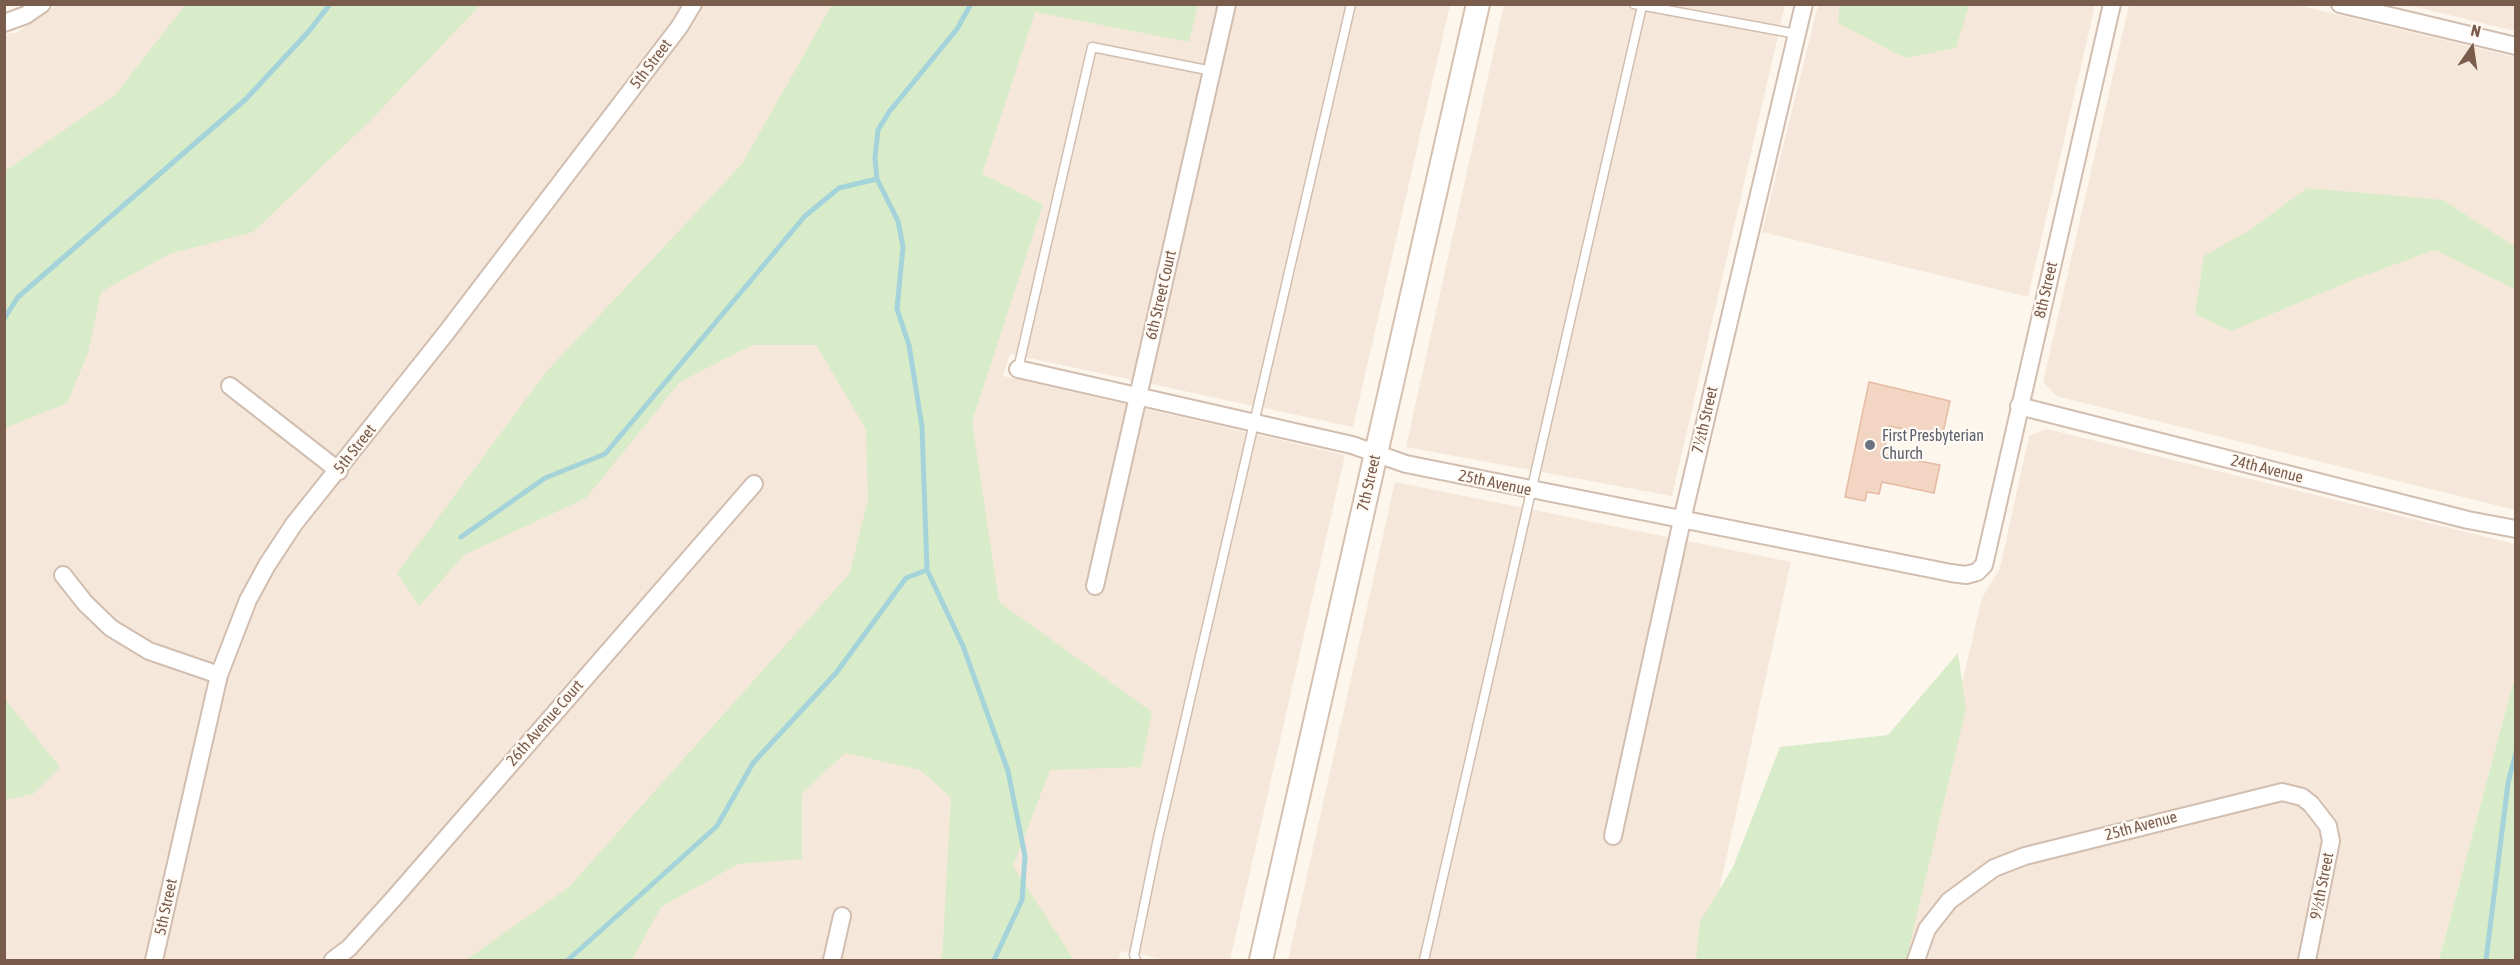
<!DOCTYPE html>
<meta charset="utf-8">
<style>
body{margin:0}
#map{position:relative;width:2520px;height:965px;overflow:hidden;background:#fdf6ec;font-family:"Asap Condensed",sans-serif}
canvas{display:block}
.frame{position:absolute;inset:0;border:6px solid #7a5c4d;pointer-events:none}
.north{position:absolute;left:2442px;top:18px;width:60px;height:60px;-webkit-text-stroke:4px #fffaf3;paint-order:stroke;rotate:13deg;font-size:16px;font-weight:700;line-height:24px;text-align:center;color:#7a5c4d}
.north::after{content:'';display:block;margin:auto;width:21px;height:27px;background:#7a5c4d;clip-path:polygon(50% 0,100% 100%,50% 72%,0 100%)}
</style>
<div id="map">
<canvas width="2520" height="965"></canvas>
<div class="frame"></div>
<div class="north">N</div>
</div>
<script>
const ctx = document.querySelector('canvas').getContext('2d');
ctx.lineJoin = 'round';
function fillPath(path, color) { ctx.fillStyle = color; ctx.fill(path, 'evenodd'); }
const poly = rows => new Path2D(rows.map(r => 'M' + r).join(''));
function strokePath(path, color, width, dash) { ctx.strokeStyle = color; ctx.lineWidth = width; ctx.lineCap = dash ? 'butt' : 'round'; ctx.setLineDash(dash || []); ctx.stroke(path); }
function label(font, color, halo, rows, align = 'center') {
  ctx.font = font + ' "Asap Condensed",sans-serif'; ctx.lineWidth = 4.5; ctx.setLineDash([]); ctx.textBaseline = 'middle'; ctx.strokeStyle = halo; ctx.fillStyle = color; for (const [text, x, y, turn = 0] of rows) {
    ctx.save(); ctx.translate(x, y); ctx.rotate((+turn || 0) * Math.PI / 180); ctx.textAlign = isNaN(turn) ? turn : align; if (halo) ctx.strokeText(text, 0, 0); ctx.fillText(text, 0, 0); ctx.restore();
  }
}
fillPath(poly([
 [58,4,1450,5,1353,427,1010,354,1003,376,1345,455,1230,960,1167,960,1121,951,1118,960,5,960,4,34,16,33],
 [1504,5,1785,5,1672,496,1406,447],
 [1818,5,2095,5,2028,297,1762,232],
 [2129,5,2297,5,2515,57,2515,510,2056,396,2043,382],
 [2408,5,2515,5,2515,31],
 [2047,429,2515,544,2515,684,2513,683,2439,960,1897,960,1982,598,2000,568,2029,436],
 [1395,482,1791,562,1704,960,1288,960]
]), '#f5e8da');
fillPath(poly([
 [185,5,480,5,370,121,253,232,169,254,101,292,88,353,67,403,5,428,5,171,115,95],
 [832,5,1198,5,1189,42,1035,12,982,174,1043,204,972,422,999,602,1152,712,1141,767,1050,770,1013,866,1074,960,942,960,951,797,920,770,845,753,802,793,802,859,738,864,661,907,632,960,466,960,569,887,850,573,868,499,866,429,816,345,752,345,680,382,586,498,464,555,419,606,397,573,547,371,742,164],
 [1840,5,1840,4,1969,5,1956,48,1905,58,1838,23],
 [2307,188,2443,200,2515,247,2515,289,2435,250,2360,277,2231,331,2195,314,2204,256,2250,230],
 [1958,653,1966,709,1906,960,1696,960,1700,922,1733,867,1780,747,1888,735],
 [2513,683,2516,684,2515,960,2439,960],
 [4,698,60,767,33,794,5,800]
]), '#d8ecc9');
strokePath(poly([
 [971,4,957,29,889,112,878,130,875,158,877,179,898,221,903,247,897,309,909,345,922,427,927,570,963,646,1008,771,1025,856,1022,900,994,960],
 [4,319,18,297,246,99,310,30,330,4],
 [461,537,545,478,605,454,805,216,839,188,877,179],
 [568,960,717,826,753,763,836,673,906,578,927,570],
 [2486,960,2508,783,2516,752]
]), '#a5d3da', 5);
const building = poly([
 [1869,382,1950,401,1942,437,1889,426,1883,454,1940,465,1934,493,1882,482,1879,494,1867,492,1865,501,1845,497,1869,382]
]);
fillPath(building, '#f3d5c3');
strokePath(building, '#e6bba3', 1.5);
const service = poly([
 [1634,4,1797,34],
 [1018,369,1092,47,1212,71],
 [1136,960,1134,955,1158,838,1351,4],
 [1424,960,1642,6]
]);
const minor = poly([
 [2340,4,2516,46],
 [4,23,26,15,42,4],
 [1018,369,1352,445,1406,464,1951,573,1966,575,1977,572,1984,565,2112,4],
 [230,386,339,471],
 [2019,406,2468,520,2516,529],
 [63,575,85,603,111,628,149,651,219,675],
 [1095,586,1227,4],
 [1613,836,1682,520,1804,4],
 [154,960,219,675,248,600,267,565,294,524,446,333,680,26,693,4],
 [333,960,349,948,395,897,754,484],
 [832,960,842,916],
 [1916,960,1927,929,1949,901,1994,868,2025,856,2282,792,2302,797,2311,804,2328,826,2331,841,2307,960]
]);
const secondary = poly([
 [1261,960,1478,4]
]);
strokePath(service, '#d1beb0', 11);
strokePath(minor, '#d1beb0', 20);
strokePath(secondary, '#d6c0b0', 26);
strokePath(service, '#fff', 8);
strokePath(minor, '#fff', 16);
strokePath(secondary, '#fff', 22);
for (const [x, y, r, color] of [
 [1870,445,6,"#6b7280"]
]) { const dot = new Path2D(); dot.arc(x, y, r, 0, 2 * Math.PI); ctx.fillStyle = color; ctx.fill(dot); strokePath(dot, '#fffaf3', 2); }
label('16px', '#7a5c4d', '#fffaf3', [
 ["5th Street",651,64,-53],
 ["8th Street",2046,290,-77],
 ["6th Street Court",1161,295,-77],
 ["7½th Street",1705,420,-77],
 ["5th Street",355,449,-52],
 ["24th Avenue",2267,469,14],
 ["7th Street",1369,483,-77],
 ["25th Avenue",1495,483,12],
 ["26th Avenue Court",545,723,-49],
 ["25th Avenue",2141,826,-15],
 ["9½th Street",2322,886,-79],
 ["5th Street",166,907,-78]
]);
label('16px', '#5b616d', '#fffaf3', [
 ["First Presbyterian",1882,436],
 ["Church",1882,454]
], 'left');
</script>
